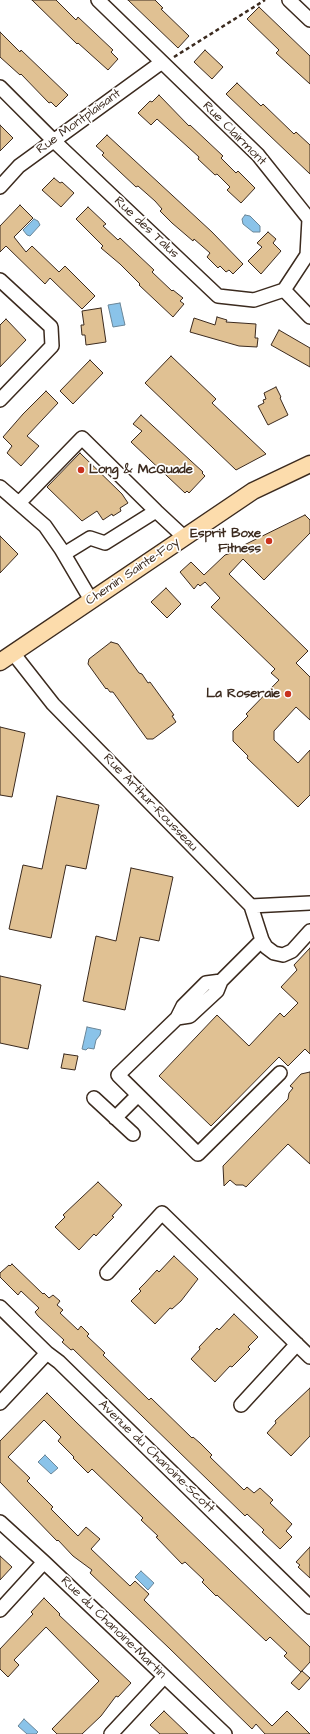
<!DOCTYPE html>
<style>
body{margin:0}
canvas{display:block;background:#fff}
</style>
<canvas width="310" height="1734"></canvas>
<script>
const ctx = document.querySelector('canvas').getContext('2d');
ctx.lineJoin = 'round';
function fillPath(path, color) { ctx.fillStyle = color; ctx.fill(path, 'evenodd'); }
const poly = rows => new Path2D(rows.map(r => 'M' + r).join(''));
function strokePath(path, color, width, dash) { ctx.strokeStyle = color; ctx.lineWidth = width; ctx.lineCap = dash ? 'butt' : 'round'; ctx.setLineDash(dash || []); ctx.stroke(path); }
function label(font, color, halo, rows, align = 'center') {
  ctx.font = font + ' "Architects Daughter",sans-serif'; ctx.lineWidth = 3.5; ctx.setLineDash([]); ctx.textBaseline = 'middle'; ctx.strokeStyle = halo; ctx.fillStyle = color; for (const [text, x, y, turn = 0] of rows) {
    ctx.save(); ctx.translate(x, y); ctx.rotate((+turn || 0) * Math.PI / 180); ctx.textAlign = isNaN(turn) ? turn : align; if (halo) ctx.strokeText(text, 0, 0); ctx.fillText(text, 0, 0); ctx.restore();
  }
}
const water = poly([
 [245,215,250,216,260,226,260,232,253,232,243,224,242,219,245,215],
 [34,219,38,221,40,225,30,236,27,235,23,230,34,219],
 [120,303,125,325,113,327,108,305,120,303],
 [87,1027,101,1030,100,1035,96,1040,94,1049,88,1048,86,1050,82,1049,87,1027],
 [45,1455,58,1468,51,1474,38,1462,45,1455],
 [141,1571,154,1583,148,1590,135,1577,141,1571],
 [24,1719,38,1732,36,1734,27,1734,18,1726,24,1719]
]);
fillPath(water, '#8ac3e9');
strokePath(water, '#6a8698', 1);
const building = poly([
 [32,0,56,0,76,20,78,17,113,50,111,52,118,59,108,70,78,43,77,44,32,0],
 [128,0,155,0,163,8,161,9,189,36,178,48,128,0],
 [259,7,310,56,310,84,276,53,279,50,247,19,259,7],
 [0,32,20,52,21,50,68,95,56,107,51,102,49,103,21,74,20,75,0,57,0,32],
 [205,50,223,67,212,79,194,62,205,50],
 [237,83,261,106,263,104,294,134,296,132,310,145,310,174,226,94,237,83],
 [159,95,189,126,190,125,223,156,221,158,236,173,238,171,255,188,241,203,227,190,230,187,217,174,215,175,198,159,199,157,157,119,151,125,138,113,150,101,152,102,159,95],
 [0,125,13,138,0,151,0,125],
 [107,135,212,232,243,264,233,274,229,270,226,272,220,266,218,268,207,257,210,253,194,239,193,241,172,223,160,211,162,209,155,201,138,186,136,187,102,155,104,153,96,146,107,135],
 [54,178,60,183,62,182,74,193,61,207,42,190,54,178],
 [20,205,33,218,14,237,26,252,32,246,59,272,65,266,95,296,82,309,50,278,45,284,6,246,0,252,0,226,20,205],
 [88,207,106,224,103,226,118,240,120,238,154,270,152,272,172,291,173,290,183,298,180,301,184,304,173,317,139,285,140,284,120,264,101,248,103,246,76,219,88,207],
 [268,232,276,239,273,243,281,251,261,274,248,261,262,247,257,243,268,232],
 [101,308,106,342,86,345,85,335,82,335,81,325,84,325,82,311,101,308],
 [217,317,227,320,226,322,256,324,255,338,258,338,257,347,239,346,190,332,194,318,215,325,217,317],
 [6,319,26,340,0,367,0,325,6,319],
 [279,330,310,348,310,367,271,345,279,330],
 [171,356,216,399,212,403,266,454,236,470,145,383,171,356],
 [90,360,103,373,73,404,60,391,90,360],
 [276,387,281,397,280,398,288,415,268,425,258,406,264,403,263,400,266,399,264,393,276,387],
 [46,391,58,403,27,436,39,446,21,466,7,453,12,446,3,437,23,414,46,391],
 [141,415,203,472,202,473,205,476,189,493,187,491,185,493,131,442,142,431,133,424,141,415],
 [80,453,122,494,128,503,120,508,121,511,113,516,112,514,103,520,97,511,82,521,47,487,80,453],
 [305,515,310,520,310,533,264,580,243,559,229,574,308,651,296,663,310,677,310,720,296,707,274,731,274,740,298,763,310,750,310,795,298,807,247,758,248,756,233,741,233,731,248,716,246,714,279,680,271,673,275,669,211,607,220,598,205,582,200,586,198,584,194,589,180,572,191,562,204,575,225,555,237,551,236,549,305,515],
 [0,536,18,554,0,573,0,536],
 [166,588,181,604,167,618,151,602,166,588],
 [111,642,118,644,139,673,142,674,148,683,150,682,174,715,172,716,176,722,153,739,147,739,113,692,110,692,107,688,106,689,88,664,89,659,111,642],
 [0,727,25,733,12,797,0,795,0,727],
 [57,796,99,805,86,869,66,865,51,938,9,929,23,865,42,869,57,796],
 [131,868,173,877,159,941,140,937,125,1010,83,1001,96,936,116,941,131,868],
 [310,948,310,1054,305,1049,288,1066,279,1057,211,1126,159,1076,217,1015,249,1046,280,1013,284,1017,298,1003,281,987,297,970,294,965,310,948],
 [0,976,41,985,28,1049,0,1043,0,976],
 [64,1054,78,1056,75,1070,61,1068,64,1054],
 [310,1072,310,1164,288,1144,246,1187,243,1185,236,1185,230,1180,224,1186,223,1166,288,1099,289,1093,293,1088,290,1086,301,1074,310,1072],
 [98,1182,122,1205,112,1216,114,1217,107,1224,96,1236,94,1234,79,1250,55,1227,65,1217,63,1215,98,1182],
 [174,1256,198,1279,181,1301,172,1309,170,1308,155,1324,131,1301,141,1291,139,1289,145,1283,157,1270,159,1272,174,1256],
 [12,1264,43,1294,44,1293,49,1298,53,1295,60,1301,57,1305,63,1310,60,1313,78,1330,81,1326,89,1334,87,1336,105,1353,103,1355,149,1400,151,1398,192,1438,193,1437,200,1443,212,1455,210,1457,244,1490,247,1487,254,1493,260,1488,273,1500,270,1503,292,1524,286,1531,292,1537,280,1549,262,1532,264,1530,247,1514,245,1516,73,1349,71,1350,62,1342,64,1340,38,1316,35,1312,39,1308,21,1291,18,1295,0,1277,0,1273,9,1265,10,1266,12,1264],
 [234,1314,258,1337,248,1347,250,1349,232,1367,230,1366,215,1382,191,1359,200,1349,199,1347,217,1328,219,1330,234,1314],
 [310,1388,310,1436,291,1456,267,1433,276,1423,275,1421,310,1388],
 [47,1393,76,1422,310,1647,310,1662,301,1672,284,1656,287,1653,270,1637,266,1641,217,1595,216,1596,202,1582,204,1580,185,1562,182,1564,156,1537,158,1536,141,1520,143,1518,92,1469,88,1473,73,1458,74,1457,58,1441,61,1437,44,1420,8,1457,30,1478,27,1481,53,1507,51,1509,78,1536,86,1527,100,1539,91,1549,130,1586,135,1581,149,1594,144,1600,272,1726,287,1711,310,1734,265,1734,256,1724,252,1729,169,1648,90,1573,92,1570,73,1556,58,1540,57,1541,0,1482,0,1441,47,1393],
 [310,1547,310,1578,298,1567,300,1565,296,1562,310,1547],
 [0,1556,12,1567,0,1580,0,1556],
 [44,1598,60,1614,59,1615,131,1683,118,1697,116,1696,101,1716,82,1734,57,1734,52,1729,99,1681,46,1627,14,1660,19,1665,8,1677,0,1669,0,1649,33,1614,31,1612,44,1598],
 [302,1671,310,1678,299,1690,291,1683,302,1671],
 [164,1711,188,1734,160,1734,150,1725,164,1711]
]);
fillPath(building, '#e0c193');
strokePath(building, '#3b2a1e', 1);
const minor = poly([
 [98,0,258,155,309,219,307,255,284,290],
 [289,0,310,20],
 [0,87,54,141,218,296,254,300,284,290],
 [0,187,19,166,162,62],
 [0,280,51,327,52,346,0,400],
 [284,290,310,317],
 [0,487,45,526,61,549,91,600],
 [19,503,82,438,156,511],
 [64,554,90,538,105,543,156,511,184,537],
 [13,653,53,704,251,906,262,940,221,981,206,983,183,1006,177,1018,118,1075,198,1154,280,1073],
 [251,906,310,903],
 [262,940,266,947,274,953,283,955,292,951,310,931],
 [177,1018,190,1016,217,991,221,981],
 [94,1098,133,1134],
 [115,1118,138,1095],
 [107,1273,162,1213,310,1357],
 [0,1307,47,1353,59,1362,310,1607],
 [0,1403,47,1353],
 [241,1405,297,1344],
 [0,1522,44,1562,225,1734],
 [0,1610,44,1562],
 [111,1734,164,1677]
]);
const major = poly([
 [0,662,253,491,310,464]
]);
strokePath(minor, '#3b2a1e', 16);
strokePath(major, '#3b2a1e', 19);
strokePath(poly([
 [174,57,265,0]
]), '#3b2a1e', 2.5, [4, 3]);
strokePath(minor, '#fff', 13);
strokePath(major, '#fcdcac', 16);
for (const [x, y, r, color] of [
 [81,470,4,"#c8321e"],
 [269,541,4,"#c8321e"],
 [288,694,4,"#c8321e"]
]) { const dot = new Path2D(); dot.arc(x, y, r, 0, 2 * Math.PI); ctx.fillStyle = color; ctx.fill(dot); strokePath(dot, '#fff', 1.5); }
label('13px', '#3b2a1e', '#fff', [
 ["Rue Montplaisant",79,122,-36],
 ["Rue Clairmont",234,134,45],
 ["Rue des Talus",146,228,43],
 ["Chemin Sainte-Foy",133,572,-34],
 ["Rue Arthur-Rousseau",150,803,46],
 ["Avenue du Chanoine-Scott",156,1457,44],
 ["Rue du Chanoine-Martin",113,1628,44]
]);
label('bold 13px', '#3b2a1e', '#fff', [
 ["Long & McQuade",89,470,"left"],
 ["Esprit Boxe",261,534],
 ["Fitness",261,549],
 ["La Roseraie",280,694]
], 'right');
</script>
